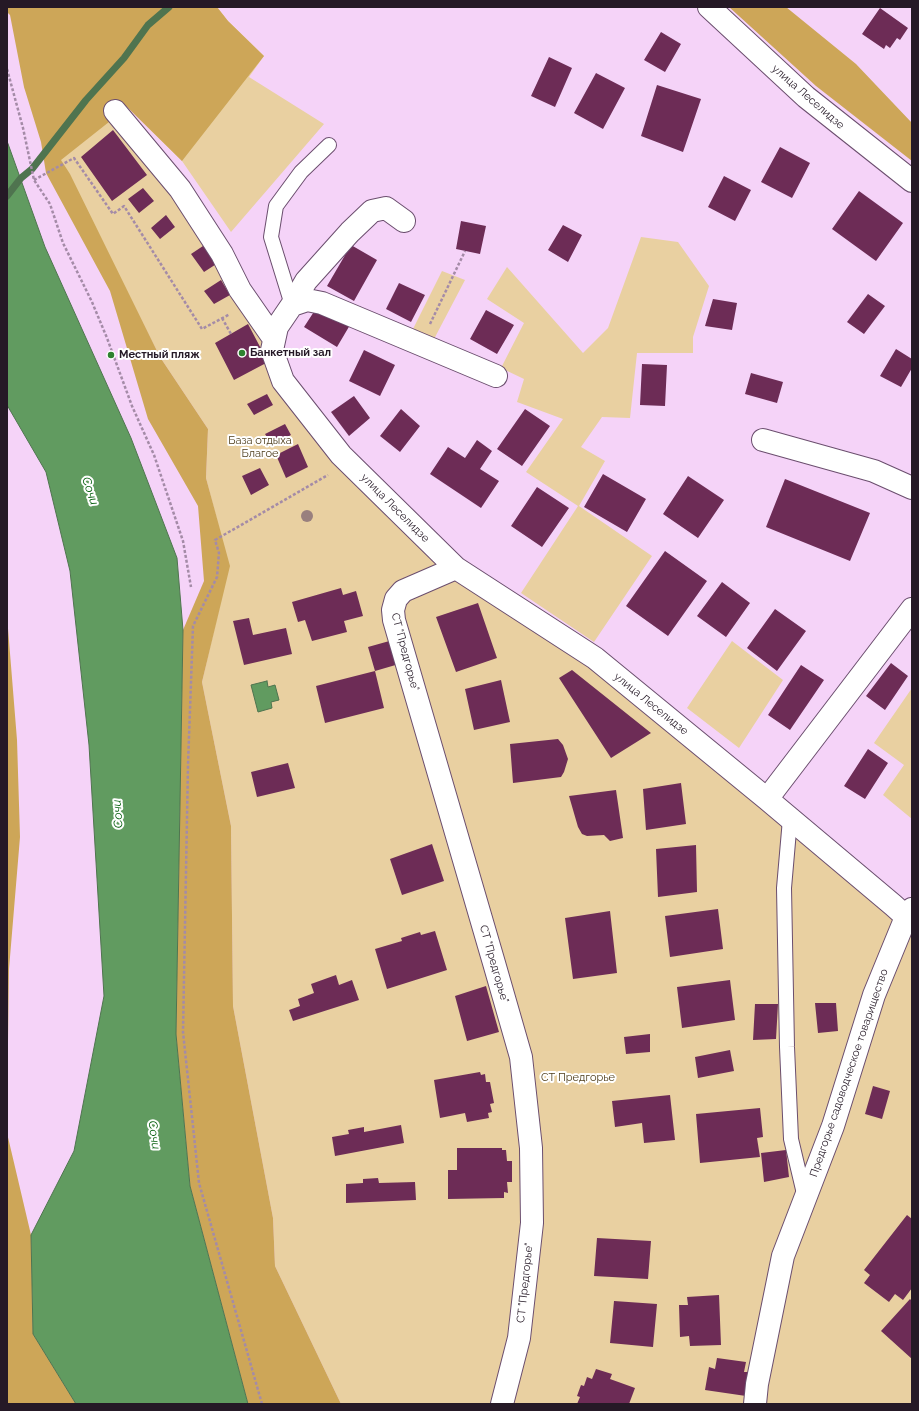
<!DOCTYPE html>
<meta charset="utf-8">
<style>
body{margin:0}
#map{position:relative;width:919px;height:1411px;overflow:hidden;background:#f5d3f8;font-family:Raleway,sans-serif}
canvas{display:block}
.frame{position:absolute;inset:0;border:8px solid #251926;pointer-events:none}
</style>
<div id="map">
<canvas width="919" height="1411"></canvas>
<div class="frame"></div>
</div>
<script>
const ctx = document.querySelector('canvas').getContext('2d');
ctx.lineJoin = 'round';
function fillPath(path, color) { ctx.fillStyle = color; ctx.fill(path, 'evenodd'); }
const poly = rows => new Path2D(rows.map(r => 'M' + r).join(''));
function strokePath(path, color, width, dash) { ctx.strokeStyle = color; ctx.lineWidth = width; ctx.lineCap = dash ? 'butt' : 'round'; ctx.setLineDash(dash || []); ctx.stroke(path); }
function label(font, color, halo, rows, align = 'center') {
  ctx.font = font + ' Raleway,sans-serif'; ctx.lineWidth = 4; ctx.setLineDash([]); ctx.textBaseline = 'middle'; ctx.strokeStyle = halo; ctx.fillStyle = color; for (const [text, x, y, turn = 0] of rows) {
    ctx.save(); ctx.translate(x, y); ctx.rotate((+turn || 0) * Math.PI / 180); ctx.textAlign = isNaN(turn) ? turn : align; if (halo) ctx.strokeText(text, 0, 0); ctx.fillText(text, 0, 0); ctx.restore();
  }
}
fillPath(poly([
 [217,7,228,21,264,56,249,77,324,124,231,232,182,161,121,101,108,110,218,251,338,465,587,662,797,835,912,934,912,1404,341,1404,275,1266,273,1218,233,1006,231,826,202,682,229,566,206,478,208,429,160,357,24,87],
 [641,237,678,242,709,286,693,337,693,353,637,353,630,418,602,417,581,447,605,461,579,506,652,556,594,642,521,593,578,506,526,472,563,419,517,402,524,379,501,368,524,323,487,299,507,267,583,353,608,328],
 [442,271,465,280,433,341,411,333],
 [732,641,783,680,739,748,687,708],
 [912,688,912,819,883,795,904,765,874,743]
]), '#e9d0a1');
fillPath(poly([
 [7,7,217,7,228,21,264,56,182,161,121,101,108,110,114,118,61,160,70,174,160,357,208,429,206,478,230,566,202,682,231,826,233,1006,273,1218,275,1266,341,1404,248,1404,190,1186,176,1034,183,630,204,581,198,506,148,419,110,291,46,173,41,142,24,87,10,15,7,12],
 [729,7,786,7,856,64,912,123,912,161,816,86],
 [7,616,17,740,20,837,9,969,7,1114],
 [7,1133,31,1235,33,1334,76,1404,7,1404]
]), '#cda658');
const water = poly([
 [7,141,45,247,131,438,177,558,183,630,176,1034,190,1186,248,1404,76,1404,33,1334,31,1235,74,1151,104,996,89,745,70,571,46,472,7,405,7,141],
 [267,681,268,687,275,685,279,700,271,702,272,708,258,712,251,685,267,681]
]);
fillPath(water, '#619b60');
strokePath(water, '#4f744f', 1);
strokePath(poly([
 [7,196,21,178,32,169,86,100,124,58,148,25,169,7]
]), '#4f744f', 7);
fillPath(poly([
 [880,8,908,28,900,40,897,38,890,48,886,45,884,49,862,34],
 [661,32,681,44,665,72,644,60],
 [549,57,572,68,555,107,531,96],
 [596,73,625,88,603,129,574,113],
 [657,85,701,99,683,152,641,136],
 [113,130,147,175,112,201,81,157],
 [780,147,810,163,792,198,761,182],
 [724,176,751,190,735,221,708,207],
 [143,188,154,201,139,213,128,199],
 [859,191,903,223,876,261,832,229],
 [166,215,175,227,160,239,151,228],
 [461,221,486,226,480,254,456,249],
 [563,225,582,235,568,262,548,250],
 [209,242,221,261,204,272,191,254],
 [351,245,377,260,354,301,327,286],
 [221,280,230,295,214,304,204,291],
 [399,283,425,295,411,322,386,309],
 [868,294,885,306,864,334,847,322],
 [713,299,737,303,732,330,705,326],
 [317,307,350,325,337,347,304,327],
 [486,310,514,325,497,354,470,339],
 [248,324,268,362,234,380,215,343],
 [896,349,912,359,912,368,901,387,880,376],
 [364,350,395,365,380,396,349,381],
 [642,364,667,365,665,406,640,405],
 [751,373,783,382,777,403,745,394],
 [267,394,273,405,254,415,247,404],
 [354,396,370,418,349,436,331,412],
 [401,409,420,426,400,452,380,436],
 [525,409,550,426,522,466,497,449],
 [285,424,291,435,272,445,265,434],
 [477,440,492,451,480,469,499,481,481,508,430,474,448,447,465,458],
 [298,444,308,467,286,478,276,455],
 [260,468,269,485,251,495,242,476],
 [603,474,646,499,627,532,584,507],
 [688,476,724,500,698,538,663,514],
 [785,479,870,513,850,561,766,527],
 [537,487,569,508,542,547,511,526],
 [665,551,707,581,668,636,626,606],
 [722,582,750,603,726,637,697,616],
 [341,588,343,595,356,591,363,616,344,621,347,632,312,641,305,620,298,622,292,602],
 [478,603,497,658,456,672,436,617],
 [775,609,806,631,777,671,747,648],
 [249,618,253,635,286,628,292,654,244,665,233,621],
 [393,640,399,664,375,671,368,647],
 [891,663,908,676,885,710,866,696],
 [801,665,824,680,790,730,768,715],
 [572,670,651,733,611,758,559,678],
 [375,671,384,708,325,723,316,686],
 [501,680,510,722,474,730,465,689],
 [558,739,563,745,568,759,564,772,561,777,513,783,510,744],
 [868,749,888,763,865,799,844,786],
 [288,763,295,788,257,797,251,772],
 [681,783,686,824,646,830,643,789],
 [616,790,623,838,610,841,604,835,587,836,582,834,578,827,569,796],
 [432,844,444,881,402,895,390,859],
 [696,845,697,892,658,897,656,849],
 [718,909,723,949,670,957,665,916],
 [610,911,617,973,573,979,565,918],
 [435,931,447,970,387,989,375,949,402,941,401,938,420,932,421,935],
 [336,975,339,985,352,980,359,1000,293,1021,289,1010,300,1006,298,999,314,993,311,984],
 [730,980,735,1020,682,1028,677,987],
 [486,986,499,1032,467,1041,455,996],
 [815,1003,836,1003,838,1031,818,1033],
 [755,1004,778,1004,776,1039,753,1040],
 [650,1034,650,1052,626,1054,624,1037],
 [730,1050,734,1071,698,1078,695,1057],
 [480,1072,481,1075,485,1074,486,1082,490,1082,494,1103,490,1104,492,1112,488,1113,489,1118,467,1122,465,1113,440,1118,434,1080],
 [873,1086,890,1091,882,1119,865,1114],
 [670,1095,675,1140,644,1143,642,1123,615,1127,612,1101],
 [760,1108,763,1137,757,1138,760,1157,700,1163,696,1114],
 [401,1125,404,1143,335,1156,332,1137,349,1134,348,1130,364,1127,364,1132],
 [457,1148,502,1148,502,1150,506,1150,507,1161,512,1161,512,1182,507,1182,508,1193,504,1192,504,1198,448,1199,448,1170,457,1170],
 [786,1150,789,1177,764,1182,761,1153],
 [378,1178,379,1183,415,1182,416,1200,346,1203,346,1184,363,1183,363,1179],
 [907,1215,912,1219,912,1288,903,1300,895,1294,889,1302,864,1283,870,1275,864,1270],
 [597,1238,651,1241,648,1279,594,1276],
 [719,1295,721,1345,690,1346,689,1336,680,1337,679,1305,688,1305,687,1297],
 [910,1299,912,1301,912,1359,881,1331],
 [614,1301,657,1304,653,1347,610,1343],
 [717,1358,746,1362,744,1372,750,1372,746,1396,705,1390,709,1367,715,1369],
 [596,1369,612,1374,610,1379,635,1388,629,1404,577,1404,580,1397,577,1396,581,1385,584,1386,587,1377,592,1379]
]), '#6d2c56');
const service = poly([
 [292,305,271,237,276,206,301,172,329,145],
 [790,819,784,888,787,1047,791,1139,805,1198]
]);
const minor = poly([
 [115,111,180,189,222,254,240,290,274,339],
 [292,305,306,281,350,232,372,211,386,208,404,221],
 [496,376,322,303,307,300,292,305,277,327,272,350,283,381,341,455,456,568,595,658,767,799,893,905,912,922],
 [763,440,874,471,912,488],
 [456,568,403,591,396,599,393,610,394,620,494,963,521,1057,531,1148,532,1223,519,1338,502,1404],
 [767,799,912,609],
 [755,1404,757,1384,783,1256,833,1126,874,995,906,917,912,909]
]);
const tertiary = poly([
 [709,7,806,97,912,181]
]);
strokePath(service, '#6b4e6e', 16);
strokePath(minor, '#6b4e6e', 24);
strokePath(tertiary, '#6b4e6e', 24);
strokePath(poly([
 [7,69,23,128,34,180,50,204,63,243,92,302,107,338,132,406,154,455,183,541,191,587],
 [34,180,74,158,113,214,124,206,202,329,230,314],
 [222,318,231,334],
 [430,324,465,251],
 [262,1404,199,1183,183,1032,188,765,193,626,217,577,219,553,215,540,328,475]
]), '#a48ba7', 2.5, [3, 2]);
strokePath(service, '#fff', 14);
strokePath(minor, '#fff', 22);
strokePath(tertiary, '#fff', 22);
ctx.fillStyle = '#99807e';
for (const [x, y] of [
 [307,516]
]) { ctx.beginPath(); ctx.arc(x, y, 6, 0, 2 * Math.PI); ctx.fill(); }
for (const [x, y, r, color] of [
 [242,353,4,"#2d822f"],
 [111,355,4,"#2d822f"]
]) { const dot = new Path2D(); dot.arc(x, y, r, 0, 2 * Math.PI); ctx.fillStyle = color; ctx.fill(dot); strokePath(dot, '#fff', 1.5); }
label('11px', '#251926', '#fff', [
 ["улица Леселидзе",808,97,41],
 ["улица Леселидзе",395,508,45],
 ["СТ \"Предгорье\"",405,652,75],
 ["улица Леселидзе",651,704,39],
 ["СТ \"Предгорье\"",494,964,74],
 ["Предгорье садоводческое товарищество",849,1073,-71],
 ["СТ \"Предгорье\"",525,1283,-84]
]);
label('bold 11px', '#251926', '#fff', [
 ["Банкетный зал",250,353],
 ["Местный пляж",119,355]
], 'left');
label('11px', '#4d3d1b', '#fff', [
 ["База отдыха",260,441],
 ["Благое",260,454],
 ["СТ Предгорье",578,1078]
]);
label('italic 12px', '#005d09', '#fff', [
 ["Сочи",90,491,72],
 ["Сочи",118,814,-94],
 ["Сочи",154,1135,82]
]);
</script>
